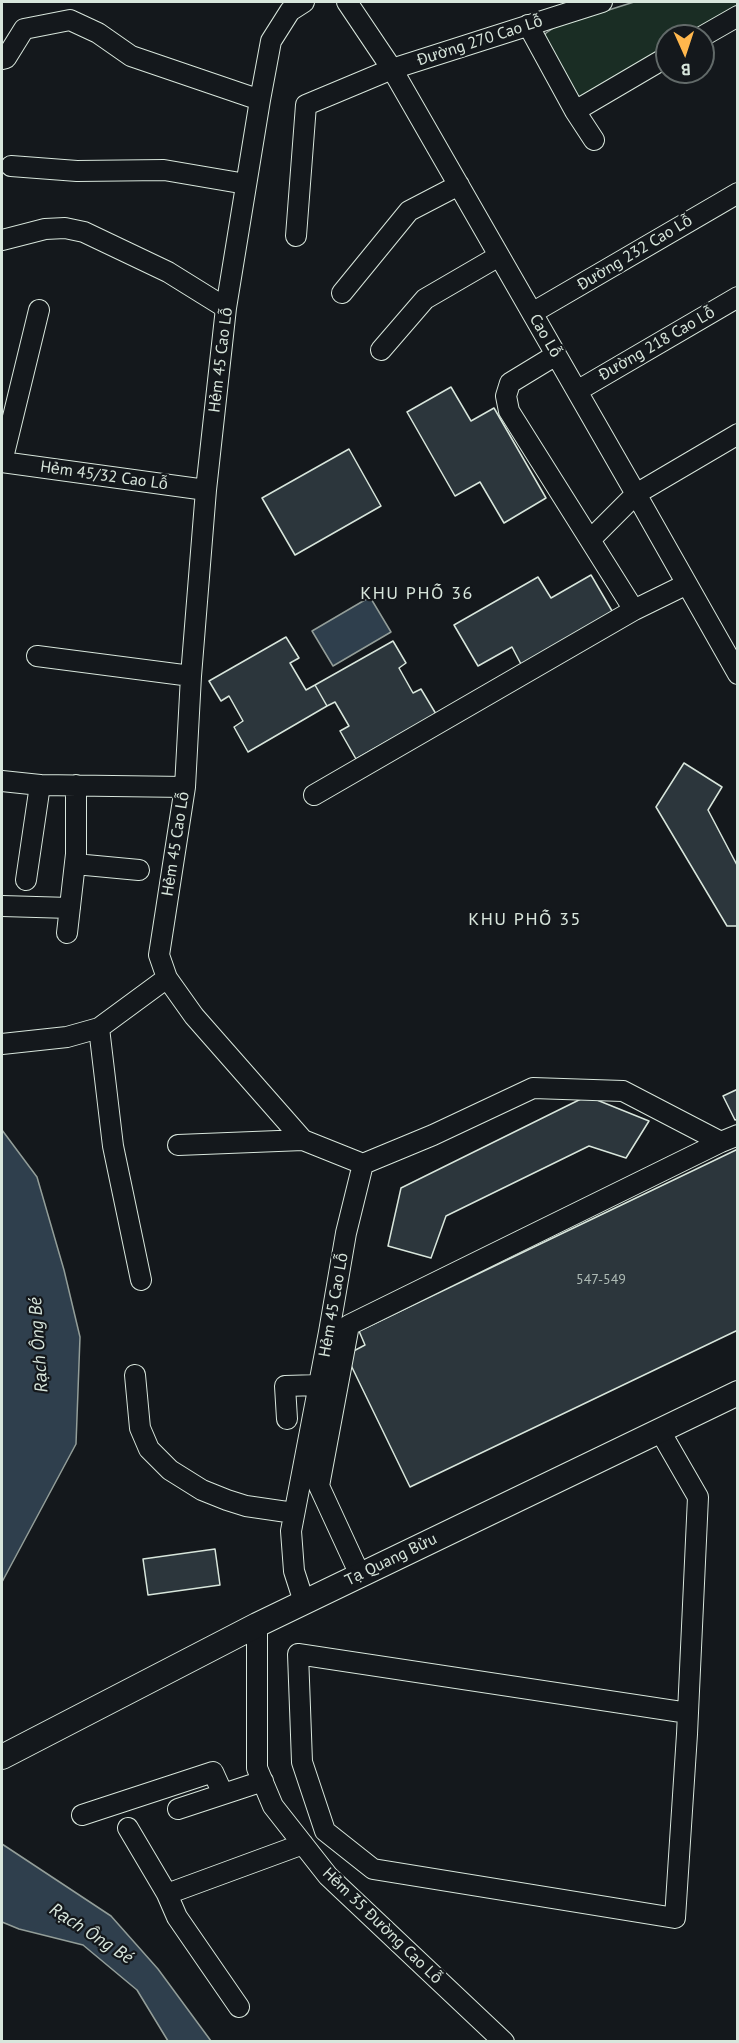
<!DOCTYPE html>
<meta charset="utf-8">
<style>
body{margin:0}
#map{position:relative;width:739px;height:2043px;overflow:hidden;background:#14181c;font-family:"PT Sans",sans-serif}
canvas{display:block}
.frame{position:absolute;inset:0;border:3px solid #d8e6dc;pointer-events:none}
.north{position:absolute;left:655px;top:24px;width:60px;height:60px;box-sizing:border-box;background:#14181c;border:2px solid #626a69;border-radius:50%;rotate:177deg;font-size:16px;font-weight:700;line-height:24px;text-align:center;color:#d8e6dc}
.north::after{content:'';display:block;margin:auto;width:21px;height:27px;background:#ffb74d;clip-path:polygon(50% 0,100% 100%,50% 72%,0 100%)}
</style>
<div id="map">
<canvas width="739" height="2043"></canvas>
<div class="frame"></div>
<div class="north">B</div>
</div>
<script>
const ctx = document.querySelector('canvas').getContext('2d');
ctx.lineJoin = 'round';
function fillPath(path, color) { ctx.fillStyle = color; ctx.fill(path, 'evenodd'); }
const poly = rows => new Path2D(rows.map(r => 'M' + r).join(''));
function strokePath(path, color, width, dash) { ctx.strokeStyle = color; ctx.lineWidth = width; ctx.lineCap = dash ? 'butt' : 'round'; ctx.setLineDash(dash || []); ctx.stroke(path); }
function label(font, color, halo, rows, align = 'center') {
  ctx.font = font + ' "PT Sans",sans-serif'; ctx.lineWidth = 4.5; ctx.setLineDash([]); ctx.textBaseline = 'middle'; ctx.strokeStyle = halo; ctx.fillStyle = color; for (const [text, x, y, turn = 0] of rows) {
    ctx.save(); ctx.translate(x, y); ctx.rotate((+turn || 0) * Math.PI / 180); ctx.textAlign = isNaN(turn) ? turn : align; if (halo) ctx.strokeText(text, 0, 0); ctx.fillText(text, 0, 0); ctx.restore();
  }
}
const green = poly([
 [634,2,737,2,737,7,689,36,667,36,667,49,579,103,542,41,546,33,555,27,634,2]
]);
fillPath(green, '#1a2d24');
strokePath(green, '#939e99', 1.5);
const water = poly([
 [370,597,391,632,333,666,312,631,370,597],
 [2,1130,37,1177,64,1270,80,1337,76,1444,2,1582,2,1130],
 [2,1844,111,1916,158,1969,211,2041,168,2041,137,1990,83,1945,19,1929,2,1922,2,1844]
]);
fillPath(water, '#2f3f4d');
strokePath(water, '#939e99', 1.5);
const building = poly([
 [451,387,471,421,494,408,546,498,504,523,480,482,455,496,407,412,451,387],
 [349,449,381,506,295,555,262,498,349,449],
 [591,575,615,616,523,668,512,647,478,666,454,625,538,577,551,598,591,575],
 [286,637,299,658,290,663,306,690,315,685,327,706,248,752,234,727,243,721,229,696,221,701,209,681,286,637],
 [393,641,406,663,399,668,413,693,421,689,436,714,356,759,340,731,349,726,335,702,327,706,315,685,393,641],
 [684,763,722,787,708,810,738,867,738,926,727,926,656,807,684,763],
 [738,1089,738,1119,735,1120,723,1096,738,1089],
 [587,1096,649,1121,626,1158,589,1146,446,1216,431,1258,388,1246,401,1188,587,1096],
 [738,1149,738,1330,410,1487,346,1355,365,1345,359,1331,738,1149],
 [215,1549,220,1585,148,1595,143,1559,215,1549]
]);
fillPath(building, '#2c363c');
strokePath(building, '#d8e6dc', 1.5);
const minor = poly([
 [304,2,290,11,271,41,260,100,226,308,206,490,191,676,185,787,159,955,167,978,194,1016,303,1140,363,1164],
 [347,2,392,69,636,494,738,674],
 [528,25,575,111,594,140],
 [703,36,738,16],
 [2,59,6,58,24,29,70,20,98,33,131,56,260,100],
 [575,111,667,57],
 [11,166,77,171,164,170,246,184],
 [296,236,306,105,392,69,602,2],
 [2,240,45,229,65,228,84,232,168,272,226,308],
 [342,293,409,211,459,185],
 [532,313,738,193],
 [381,350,425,299,499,256],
 [556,355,510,383,506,396,509,411,634,610],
 [577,391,738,297],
 [2,462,206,490],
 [2,462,39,310],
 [590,540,636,494,738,434],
 [37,656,191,676],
 [2,781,40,785,185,787],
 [314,795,634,610,687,584],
 [75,864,139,870],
 [26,880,40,785],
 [2,906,70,908],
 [67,933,76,854,76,785],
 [2,1044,67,1037,99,1028],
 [178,1145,303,1140],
 [363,1164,433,1135,533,1088,623,1091,721,1142,738,1135],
 [141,1280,113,1146,99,1028,167,978],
 [135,1375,140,1428,149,1449,170,1470,202,1490,227,1500,246,1506,294,1513],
 [287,1419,285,1386,319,1385],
 [660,1431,698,1497,687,1734,675,1918,373,1869,325,1831,302,1762,298,1654,688,1713],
 [360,1575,319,1486,349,1325,721,1142],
 [304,1602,294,1571,291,1531,329,1332,346,1233,363,1164],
 [257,1625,257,1768,273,1806,328,1876,504,2042],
 [178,1809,263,1781],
 [82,1815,213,1772,223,1794],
 [128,1828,167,1894,177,1917,239,2007],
 [167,1894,303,1844]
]);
const major = poly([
 [2,1757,257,1625,738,1393]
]);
strokePath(minor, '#d8e6dc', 22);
strokePath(major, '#d8e6dc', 26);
strokePath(minor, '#14181c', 20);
strokePath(major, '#14181c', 24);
label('14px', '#adbab4', null, [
 ["547-549",601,1280]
]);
label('16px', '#d8e6dc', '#14181c', [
 ["Đường 270 Cao Lỗ",480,41,-18],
 ["Đường 232 Cao Lỗ",635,253,-31],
 ["Cao Lỗ",545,336,60],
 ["Đường 218 Cao Lỗ",657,344,-30],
 ["Hẻm 45 Cao Lỗ",221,360,-83],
 ["Hẻm 45/32 Cao Lỗ",104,476,8],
 ["Hẻm 45 Cao Lỗ",176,844,-81],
 ["Hẻm 45 Cao Lỗ",334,1305,-80],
 ["Tạ Quang Bửu",391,1560,-26],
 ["Hẻm 35 Đường Cao Lỗ",382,1926,44]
]);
ctx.letterSpacing = '1.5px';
label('18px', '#d8e6dc', '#14181c', [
 ["KHU PHỐ 36",417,594],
 ["KHU PHỐ 35",525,920]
]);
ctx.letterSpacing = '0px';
label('italic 18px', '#d8e6dc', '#14181c', [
 ["Rạch Ông Bé",39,1345,-94],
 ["Rạch Ông Bé",91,1934,33]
]);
</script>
